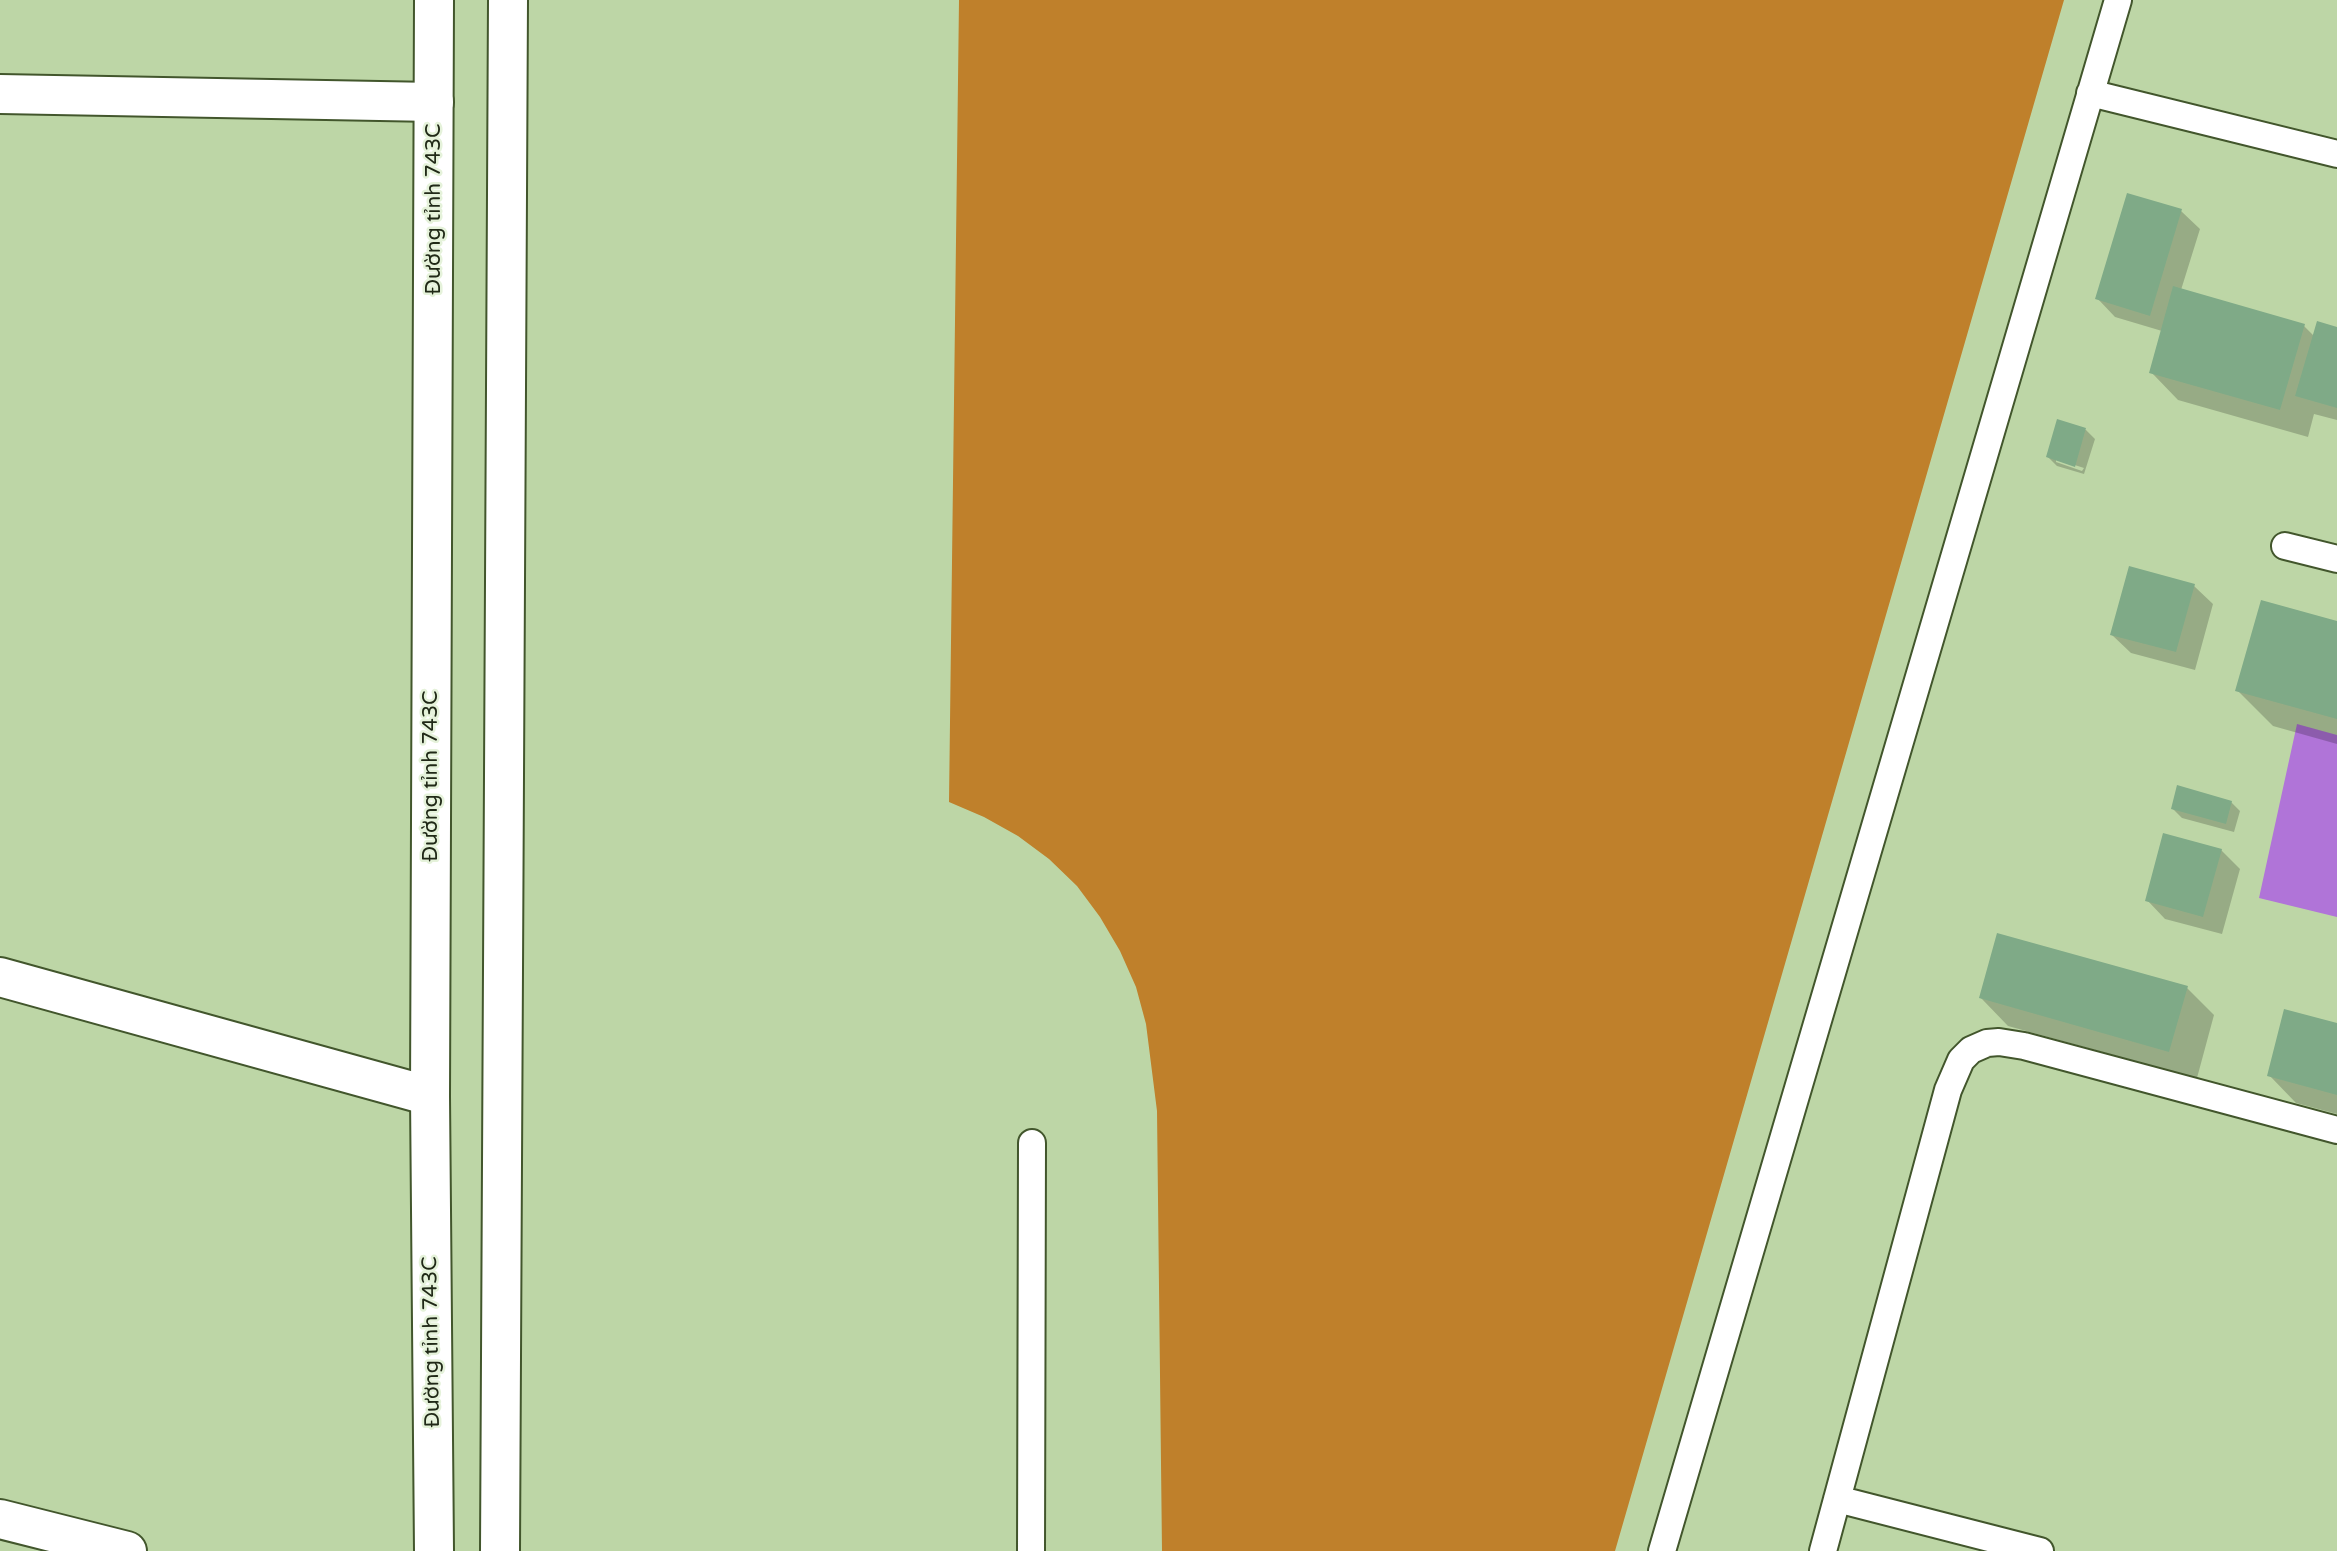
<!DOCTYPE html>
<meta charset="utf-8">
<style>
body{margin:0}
canvas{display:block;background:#bdd6a6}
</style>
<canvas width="2337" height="1551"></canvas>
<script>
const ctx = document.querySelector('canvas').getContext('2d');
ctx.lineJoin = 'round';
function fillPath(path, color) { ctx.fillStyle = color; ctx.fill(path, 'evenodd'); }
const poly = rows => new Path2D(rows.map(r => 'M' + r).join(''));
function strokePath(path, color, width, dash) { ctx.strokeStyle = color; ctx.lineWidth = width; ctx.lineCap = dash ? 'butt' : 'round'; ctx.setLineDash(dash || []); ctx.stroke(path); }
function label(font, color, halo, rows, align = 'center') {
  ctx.font = font + ' "Varela Round",sans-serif'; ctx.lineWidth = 5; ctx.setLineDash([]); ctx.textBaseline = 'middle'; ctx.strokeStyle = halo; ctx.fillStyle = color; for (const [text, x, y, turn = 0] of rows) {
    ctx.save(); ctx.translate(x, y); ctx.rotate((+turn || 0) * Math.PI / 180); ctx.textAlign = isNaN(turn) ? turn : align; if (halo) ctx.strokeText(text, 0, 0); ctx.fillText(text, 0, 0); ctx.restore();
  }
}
fillPath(poly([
 [959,0,2064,0,1615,1551,1162,1551,1157,1111,1146,1024,1136,987,1120,951,1100,917,1077,886,1049,859,1018,836,984,817,949,802]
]), '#bf802b');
fillPath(poly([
 [2297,724,2337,735,2337,917,2259,898]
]), '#b074d8');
fillPath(poly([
 [2181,211,2200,229,2181,290,2304,326,2314,336,2337,328,2337,420,2314,414,2308,437,2178,400,2151,372,2162,331,2115,317,2097,298],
 [2058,422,2086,430,2095,439,2084,474,2057,466,2048,457],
 [2056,459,2084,468,2082,471,2056,462],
 [2194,586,2213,604,2195,670,2131,653,2112,635],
 [2337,623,2337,744,2273,726,2237,690],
 [2231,802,2240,811,2234,832,2182,818,2173,809],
 [2221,850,2240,869,2222,934,2165,919,2147,900],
 [2187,988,2214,1015,2197,1078,2008,1026,1981,998],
 [2337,1025,2337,1114,2296,1103,2269,1075]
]), '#0003');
fillPath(poly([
 [2127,193,2182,209,2150,316,2095,299],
 [2173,286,2305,324,2280,410,2149,373],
 [2317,321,2337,327,2337,408,2295,396],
 [2057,419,2086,428,2075,467,2046,457],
 [2129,566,2195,584,2176,652,2110,635],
 [2261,600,2337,621,2337,719,2235,691],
 [2177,785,2232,801,2226,824,2171,809],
 [2163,833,2222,849,2203,917,2145,901],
 [1997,933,2188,986,2169,1052,1979,998],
 [2284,1009,2337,1023,2337,1095,2267,1076]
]), '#7faa87');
const service = poly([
 [2090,93,2337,154],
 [2285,546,2337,559],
 [1837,1499,2040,1551],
 [1031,1551,1032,1143],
 [1662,1551,2118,0],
 [1823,1551,1948,1090,1961,1060,1971,1050,1987,1043,1999,1042,2024,1046,2337,1130]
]);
const minor = poly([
 [0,94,434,102],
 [0,977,430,1096],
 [0,1519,127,1551]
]);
const secondary = poly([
 [434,1551,430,1096,434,0],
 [500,1551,508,0]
]);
strokePath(service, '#42562c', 30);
strokePath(minor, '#42562c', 42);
strokePath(secondary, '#42562c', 42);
strokePath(service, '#fff', 26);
strokePath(minor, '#fff', 38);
strokePath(secondary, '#fff', 38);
label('21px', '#202917', '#e5f2da', [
 ["Đường tỉnh 743C",434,209,-90],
 ["Đường tỉnh 743C",431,776,-90],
 ["Đường tỉnh 743C",432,1342,-91]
]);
</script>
